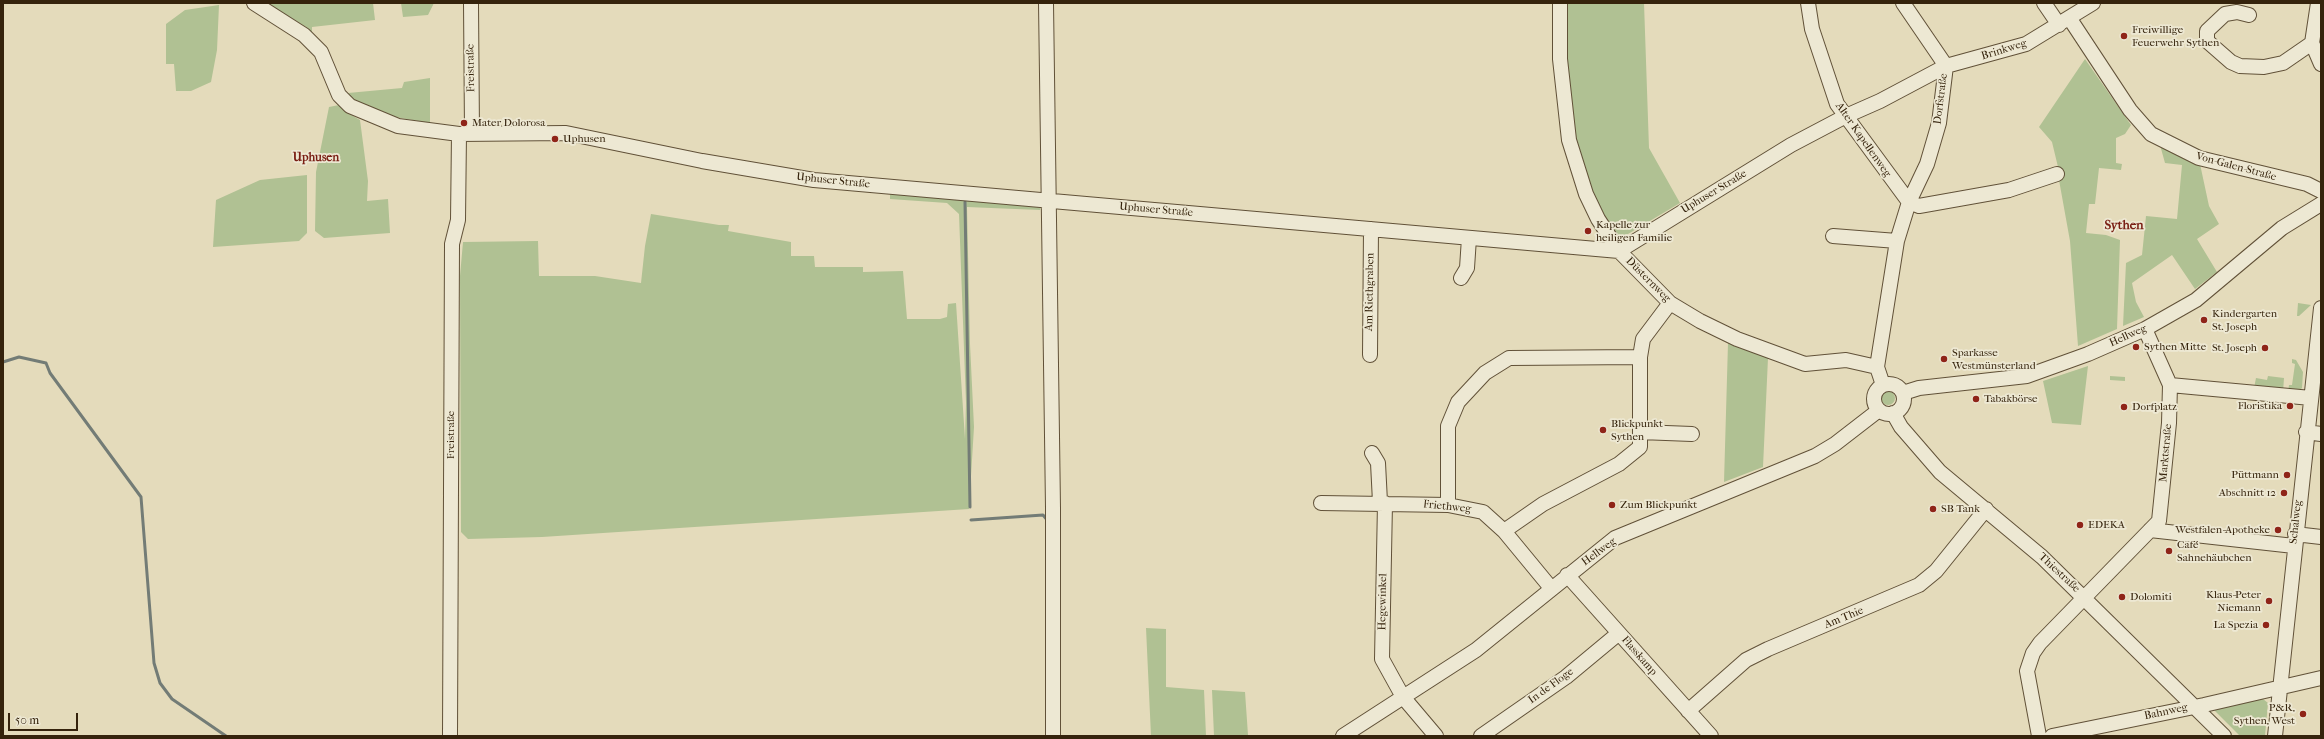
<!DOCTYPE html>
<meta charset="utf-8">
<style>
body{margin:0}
#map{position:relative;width:2324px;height:739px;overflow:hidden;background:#e4dbbb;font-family:"IM FELL French Canon",serif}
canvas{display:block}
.frame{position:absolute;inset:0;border:4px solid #35230c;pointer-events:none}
.scale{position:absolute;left:8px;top:713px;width:70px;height:18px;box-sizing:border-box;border:2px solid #35230c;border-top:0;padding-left:5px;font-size:12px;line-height:14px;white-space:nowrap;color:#35230c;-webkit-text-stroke:3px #ede8d3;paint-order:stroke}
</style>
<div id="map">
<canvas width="2324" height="739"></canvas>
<div class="frame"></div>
<div class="scale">50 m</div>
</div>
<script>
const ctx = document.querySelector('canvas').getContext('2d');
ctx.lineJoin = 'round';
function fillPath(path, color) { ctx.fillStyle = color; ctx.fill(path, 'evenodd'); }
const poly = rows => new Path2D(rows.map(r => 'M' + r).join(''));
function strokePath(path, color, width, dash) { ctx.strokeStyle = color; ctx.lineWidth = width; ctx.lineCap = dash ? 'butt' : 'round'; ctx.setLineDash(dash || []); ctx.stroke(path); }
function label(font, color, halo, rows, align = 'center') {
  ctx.font = font + ' "IM FELL French Canon",serif'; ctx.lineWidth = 3.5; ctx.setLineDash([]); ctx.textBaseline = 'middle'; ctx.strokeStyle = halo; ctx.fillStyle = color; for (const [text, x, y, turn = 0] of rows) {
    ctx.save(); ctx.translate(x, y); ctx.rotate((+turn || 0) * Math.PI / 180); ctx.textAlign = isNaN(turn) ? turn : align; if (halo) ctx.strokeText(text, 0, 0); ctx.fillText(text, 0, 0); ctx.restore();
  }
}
fillPath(poly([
 [266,3,373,3,375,20,312,27,312,33,306,27],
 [401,3,434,3,428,15,403,17],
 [1564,3,1644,3,1649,148,1680,203,1623,237,1612,234,1584,179,1566,98],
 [219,5,217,50,211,82,191,91,176,91,174,64,166,64,166,24,185,10],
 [2085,59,2131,125,2125,134,2116,138,2116,163,2122,164,2121,170,2099,168,2095,204,2089,204,2086,233,2106,235,2120,240,2117,329,2078,346,2070,241,2059,180,2058,167,2052,142,2039,127],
 [430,78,430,123,383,115,353,100,348,93,402,88,404,82],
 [339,105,346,112,360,120,368,181,367,201,388,199,390,233,324,238,315,231,316,172,329,107],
 [2160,145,2200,164,2209,206,2219,224,2197,239,2217,272,2195,289,2172,255,2132,283,2136,302,2144,317,2123,326,2126,263,2142,255,2146,216,2177,219,2182,165,2165,163],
 [307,175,307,233,299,241,213,247,216,200,260,180],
 [890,190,1041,206,1040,210,967,207,970,344,974,427,969,509,542,537,468,539,461,532,460,276,463,242,538,241,539,276,595,276,641,283,645,246,651,214,719,225,729,225,728,231,791,242,791,256,814,256,815,267,863,267,863,272,903,271,907,319,940,319,947,317,948,304,956,303,965,439,966,403,959,214,947,203,890,199],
 [2298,303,2311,305,2299,316,2297,316],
 [1728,343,1768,358,1763,467,1724,482],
 [2292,359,2296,360,2303,372,2302,388,2297,393,2288,392,2289,385,2292,385,2295,364,2292,363],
 [2088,366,2081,425,2052,423,2043,381],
 [2110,376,2125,377,2125,381,2110,380],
 [2268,376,2284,378,2283,392,2254,388,2256,378,2267,380],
 '1881 398a7 7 0 1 1 14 0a7 7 0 1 1-14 0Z',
 [1146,628,1166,629,1166,687,1204,690,1206,736,1151,736],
 [1212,690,1245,692,1248,735,1214,736],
 [2263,699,2268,703,2265,736,2240,736,2213,709]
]), '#b0c193');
strokePath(poly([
 [965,202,970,507],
 [3,362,19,357,46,363,50,373,141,497,154,663,160,683,172,699,226,736],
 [971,520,1043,515,1048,521]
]), '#737c76', 3);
const minor = poly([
 [254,3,304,35,321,52,339,95,350,106,398,126,459,134,566,133,702,161,814,180,1619,251,1791,145,1846,116,1880,101,1946,66,2026,44,2093,3],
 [471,3,472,133],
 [1046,3,1053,508,1053,736],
 [1560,3,1560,59,1569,140,1586,194,1598,219,1619,251,1670,303,1700,321,1737,339,1805,364,1846,360,1877,367],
 [1808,3,1812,29,1837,104,1909,202,1919,206,2009,190,2057,174],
 [2044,3,2059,25],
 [2318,3,2312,43,2321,64],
 [2249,15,2237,12,2225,14,2207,31,2207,41,2231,62,2240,66,2264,67,2283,63,2312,43],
 [2070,19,2130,110,2151,134,2199,158,2307,184,2321,191],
 [1833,236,1897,241],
 [1461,278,1467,268,1469,238],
 [1370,355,1371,229],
 '1874 399a15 15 0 1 1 30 0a15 15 0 1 1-30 0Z',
 [1883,385,1877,367,1897,241,1909,202,1927,164,1939,123,1946,66,1903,3],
 [2170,385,2311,398],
 [1903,393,1919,388,2027,376,2088,354,2145,329,2196,300,2282,228,2321,204],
 [1893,413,1901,427,1940,472,2042,557,2224,736],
 [1640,432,1692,434],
 [2306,432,2321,434],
 [1372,453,1378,463,1380,502],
 [1321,503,1448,505,1483,512,1504,531,1551,588],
 [1385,503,1382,659,1403,697,1436,736],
 [1448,505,1448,426,1458,402,1485,373,1509,358,1640,357],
 [2150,530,2294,546],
 [1504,531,1543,504,1619,464,1640,447,1640,357,1643,339,1670,303],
 [2295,534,2321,537],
 [1567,575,1711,736],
 [1688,711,1746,660,1768,649,1919,585,1936,571,1986,509],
 [450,736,452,244,458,220,459,134],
 [1343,736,1476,650,1615,538,1815,456,1835,444,1879,410],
 [1481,736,1566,677,1619,633],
 [2039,736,2027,671,2033,653,2040,643,2159,521,2169,423,2170,385,2145,329],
 [2052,736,2204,705,2321,678],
 [2275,736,2321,308]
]);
strokePath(minor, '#615138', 16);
strokePath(minor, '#ede8d3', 14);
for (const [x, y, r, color] of [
 [2124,36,4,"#8f2418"],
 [464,123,4,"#8f2418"],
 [555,139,4,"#8f2418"],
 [1588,231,4,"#8f2418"],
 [2204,320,4,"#8f2418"],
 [2136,347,4,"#8f2418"],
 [2265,348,4,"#8f2418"],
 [1944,359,4,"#8f2418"],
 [1976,399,4,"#8f2418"],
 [2290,406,4,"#8f2418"],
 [2124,407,4,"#8f2418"],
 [1603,430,4,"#8f2418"],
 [2287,475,4,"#8f2418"],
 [2284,493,4,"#8f2418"],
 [1612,505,4,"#8f2418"],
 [1933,509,4,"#8f2418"],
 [2080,525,4,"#8f2418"],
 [2278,530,4,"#8f2418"],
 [2169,551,4,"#8f2418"],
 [2122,597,4,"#8f2418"],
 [2269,601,4,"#8f2418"],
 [2266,625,4,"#8f2418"],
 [2303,714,4,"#8f2418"]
]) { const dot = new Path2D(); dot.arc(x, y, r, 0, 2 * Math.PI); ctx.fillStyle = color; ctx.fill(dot); strokePath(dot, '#ede8d3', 1.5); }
label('11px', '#35230c', '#ede8d3', [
 ["Freiwillige",2132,30],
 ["Feuerwehr Sythen",2132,43],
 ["Mater Dolorosa",472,123],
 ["Uphusen",563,139],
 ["Kapelle zur",1596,225],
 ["heiligen Familie",1596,238],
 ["Kindergarten",2212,314],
 ["St. Joseph",2212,327],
 ["Sythen Mitte",2144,347],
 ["St. Joseph",2257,348,"right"],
 ["Sparkasse",1952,353],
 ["Westmünsterland",1952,366],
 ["Tabakbörse",1984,399],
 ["Floristika",2282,406,"right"],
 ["Dorfplatz",2132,407],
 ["Blickpunkt",1611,424],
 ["Sythen",1611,437],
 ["Püttmann",2279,475,"right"],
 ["Abschnitt 12",2276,493,"right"],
 ["Zum Blickpunkt",1620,505],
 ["SB Tank",1941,509],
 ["EDEKA",2088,525],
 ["Westfalen-Apotheke",2270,530,"right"],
 ["Café",2177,545],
 ["Sahnehäubchen",2177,558],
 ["Klaus-Peter",2261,595,"right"],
 ["Niemann",2261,608,"right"],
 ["Dolomiti",2130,597],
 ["La Spezia",2258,625,"right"],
 ["P&R,",2295,708,"right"],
 ["Sythen, West",2295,721,"right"]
], 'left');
label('11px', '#35230c', '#ede8d3', [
 ["Brinkweg",2004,50,-17],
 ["Freistraße",471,68,-91],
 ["Dorfstraße",1941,99,-83],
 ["Alter Kapellenweg",1863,140,55],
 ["Von-Galen-Straße",2236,167,15],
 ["Uphuser Straße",833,181,6],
 ["Uphuser Straße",1714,192,-31],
 ["Uphuser Straße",1156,210,5],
 ["Düsternweg",1648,280,45],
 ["Am Riethgraben",1370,292,-89],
 ["Hellweg",2128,336,-24],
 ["Freistraße",451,435,-90],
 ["Marktstraße",2166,453,-85],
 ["Friethweg",1447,507,6],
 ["Schalweg",2296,522,-84],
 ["Hellweg",1599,552,-36],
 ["Thiestraße",2059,573,43],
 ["Hegewinkel",1383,602,-89],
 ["Am Thie",1844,618,-22],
 ["Flasskamp",1639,656,49],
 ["In de Floge",1551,686,-36],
 ["Bahnweg",2166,712,-12]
]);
label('bold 12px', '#7a1f14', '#ede8d3', [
 ["Uphusen",316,158]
]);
label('bold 13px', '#7a1f14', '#ede8d3', [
 ["Sythen",2124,226]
]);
</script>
